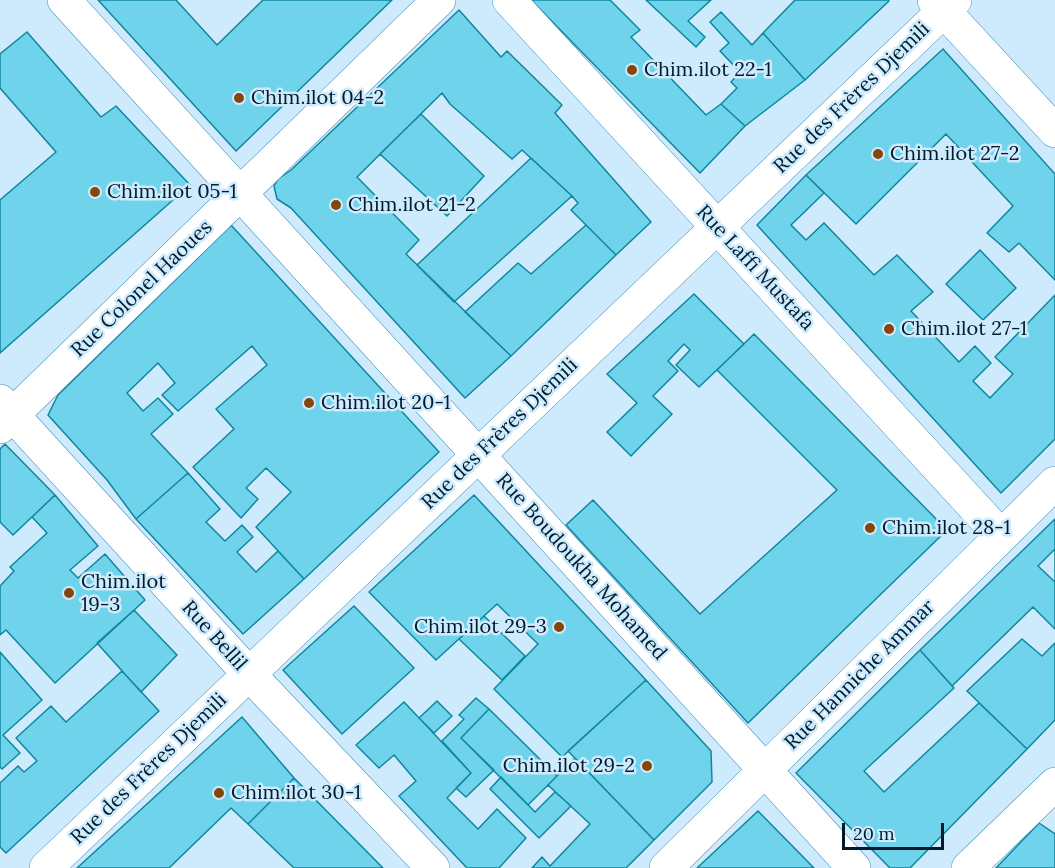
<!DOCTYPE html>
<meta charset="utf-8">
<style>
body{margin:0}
#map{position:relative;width:1055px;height:868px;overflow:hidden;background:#ceebfe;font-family:Lora,serif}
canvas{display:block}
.scale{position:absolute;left:842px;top:823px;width:102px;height:27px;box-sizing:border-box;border:3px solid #001b2c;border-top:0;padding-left:8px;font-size:18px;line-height:21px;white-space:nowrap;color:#001b2c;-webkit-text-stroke:4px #ceebfe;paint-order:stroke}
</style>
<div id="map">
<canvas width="1055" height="868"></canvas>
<div class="scale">20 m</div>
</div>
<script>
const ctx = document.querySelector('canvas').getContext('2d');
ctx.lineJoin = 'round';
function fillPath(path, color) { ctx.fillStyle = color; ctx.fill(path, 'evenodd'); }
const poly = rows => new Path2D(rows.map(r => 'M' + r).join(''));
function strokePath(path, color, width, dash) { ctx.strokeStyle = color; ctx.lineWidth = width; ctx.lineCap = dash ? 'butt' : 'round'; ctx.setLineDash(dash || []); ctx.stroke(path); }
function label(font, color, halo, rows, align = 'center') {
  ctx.font = font + ' Lora,serif'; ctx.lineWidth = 5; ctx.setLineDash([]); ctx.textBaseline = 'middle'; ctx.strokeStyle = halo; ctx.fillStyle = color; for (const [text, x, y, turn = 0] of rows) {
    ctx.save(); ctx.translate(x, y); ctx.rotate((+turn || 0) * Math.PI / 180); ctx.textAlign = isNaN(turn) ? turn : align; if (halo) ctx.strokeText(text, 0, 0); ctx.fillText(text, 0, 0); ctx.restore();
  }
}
const building = poly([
 [98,0,176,0,217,45,263,0,392,0,236,151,98,0],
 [531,0,610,0,640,30,631,37,706,115,721,104,745,126,700,173,531,0],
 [646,0,711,0,688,21,705,37,696,47,646,0],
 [795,0,888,0,889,1,805,80,763,33,795,0],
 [459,10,501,57,507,51,562,105,555,113,651,222,616,255,571,210,578,203,572,196,522,150,512,159,450,104,442,93,357,177,419,240,406,254,511,356,465,398,291,208,277,199,274,186,278,179,291,170,459,10],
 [721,12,752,45,763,33,805,80,745,126,721,104,737,88,731,82,740,72,720,51,729,43,710,22,721,12],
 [27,32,101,117,116,106,190,185,0,353,0,200,56,152,0,88,0,54,27,32],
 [943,49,1055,174,1055,280,1019,243,1009,252,987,233,1013,206,946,134,856,224,806,175,943,49],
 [421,114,484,176,447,216,380,154,421,114],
 [531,158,572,196,454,302,417,265,531,158],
 [806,175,824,193,791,225,806,240,824,223,874,275,897,255,933,292,911,311,959,362,975,346,991,363,973,381,990,398,1013,374,995,357,1055,295,1055,439,1001,493,757,225,806,175],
 [231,225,439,452,304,579,256,527,291,492,266,468,246,488,258,499,241,518,193,467,234,429,216,409,267,365,252,346,178,411,162,395,175,383,158,363,127,393,143,411,158,398,173,414,151,434,188,473,136,519,107,480,48,415,58,395,231,225],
 [586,225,616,255,511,356,465,312,518,263,531,274,586,225],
 [980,250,1016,288,983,320,946,284,980,250],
 [694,294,744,344,699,387,676,365,690,350,684,344,668,361,678,371,653,396,672,414,631,456,607,432,637,403,607,374,694,294],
 [754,334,947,530,748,723,566,525,593,500,700,614,837,490,717,370,754,334],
 [5,444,55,495,13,535,0,522,0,449,5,444],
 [188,473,220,509,206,522,225,541,242,525,253,537,237,552,256,572,278,551,304,579,243,634,136,519,188,473],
 [55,495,98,546,70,570,78,578,105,554,145,600,55,683,6,630,0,635,0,586,14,571,10,567,47,533,32,517,55,495],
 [474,495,646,680,562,757,494,689,538,644,497,604,436,660,369,592,474,495],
 [1055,519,1055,629,1033,607,952,686,920,650,1055,519],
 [1055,549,1055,582,1038,566,1055,549],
 [354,606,414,668,342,734,283,670,354,606],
 [134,610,177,655,141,692,97,643,134,610],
 [484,616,525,656,502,680,459,639,484,616],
 [1022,639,1042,656,1055,643,1055,720,1027,749,967,691,1022,639],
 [920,650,954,688,864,771,884,792,979,703,1027,749,910,868,890,868,796,773,920,650],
 [0,652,42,700,3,735,20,753,2,769,0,767,0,652],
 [122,671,159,711,6,853,0,847,0,783,18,766,24,772,37,761,16,738,51,706,66,722,122,671],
 [646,680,711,751,712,782,654,840,568,751,646,680],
 [476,698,489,709,461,738,494,770,466,797,456,788,471,773,442,741,464,719,459,715,476,698],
 [437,701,452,716,434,733,419,718,437,701],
 [404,702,471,773,447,798,478,829,497,809,526,838,499,868,467,868,399,796,416,781,394,755,379,768,356,745,404,702],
 [489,709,557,776,528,805,461,738,489,709],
 [242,717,294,778,248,824,231,808,169,868,77,868,242,717],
 [575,758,654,840,626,868,532,868,542,857,550,866,590,824,548,785,575,758],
 [501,777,535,812,555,792,571,806,539,838,490,789,501,777],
 [294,778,383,868,294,868,248,824,294,778],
 [758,811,814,868,697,868,758,811],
 [1039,823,1055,834,1055,868,996,868,1039,823]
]);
fillPath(building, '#70d3ec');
strokePath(building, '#0e869d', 1.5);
const street = poly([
 [64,0,854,868],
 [509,0,1001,536],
 [934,0,1055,131],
 [0,401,249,674,433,868],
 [0,427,439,0],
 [46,868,955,0],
 [666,868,1055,483],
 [968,868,1055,784]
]);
strokePath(street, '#438fba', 34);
strokePath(street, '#fff', 33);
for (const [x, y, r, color] of [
 [632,70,6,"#85460a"],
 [239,98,6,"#85460a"],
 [878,154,6,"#85460a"],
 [95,192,6,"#85460a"],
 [336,205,6,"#85460a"],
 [889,329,6,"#85460a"],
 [309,403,6,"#85460a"],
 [870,528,6,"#85460a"],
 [69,593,6,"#85460a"],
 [559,627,6,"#85460a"],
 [647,766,6,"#85460a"],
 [219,793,6,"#85460a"]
]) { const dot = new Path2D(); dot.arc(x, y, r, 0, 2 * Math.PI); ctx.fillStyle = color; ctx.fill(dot); strokePath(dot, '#ceebfe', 2); }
label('20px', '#001b2c', '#ceebfe', [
 ["Chim.ilot 22-1",644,70],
 ["Chim.ilot 04-2",251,98],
 ["Chim.ilot 27-2",890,154],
 ["Chim.ilot 05-1",107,192],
 ["Chim.ilot 21-2",348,205],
 ["Chim.ilot 27-1",901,329],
 ["Chim.ilot 20-1",321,403],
 ["Chim.ilot 28-1",882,528],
 ["Chim.ilot",81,582],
 ["19-3",81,605],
 ["Chim.ilot 29-3",547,627,"right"],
 ["Chim.ilot 29-2",635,766,"right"],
 ["Chim.ilot 30-1",231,793]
], 'left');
label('20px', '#001b2c', '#ceebfe', [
 ["Rue des Frères Djemili",852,98,-44],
 ["Rue Laffi Mustafa",755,268,47],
 ["Rue Colonel Haoues",142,289,-44],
 ["Rue des Frères Djemili",500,434,-44],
 ["Rue Boudoukha Mohamed",581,567,48],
 ["Rue Bellil",214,636,48],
 ["Rue Hanniche Ammar",860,675,-45],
 ["Rue des Frères Djemili",149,769,-44]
]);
</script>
